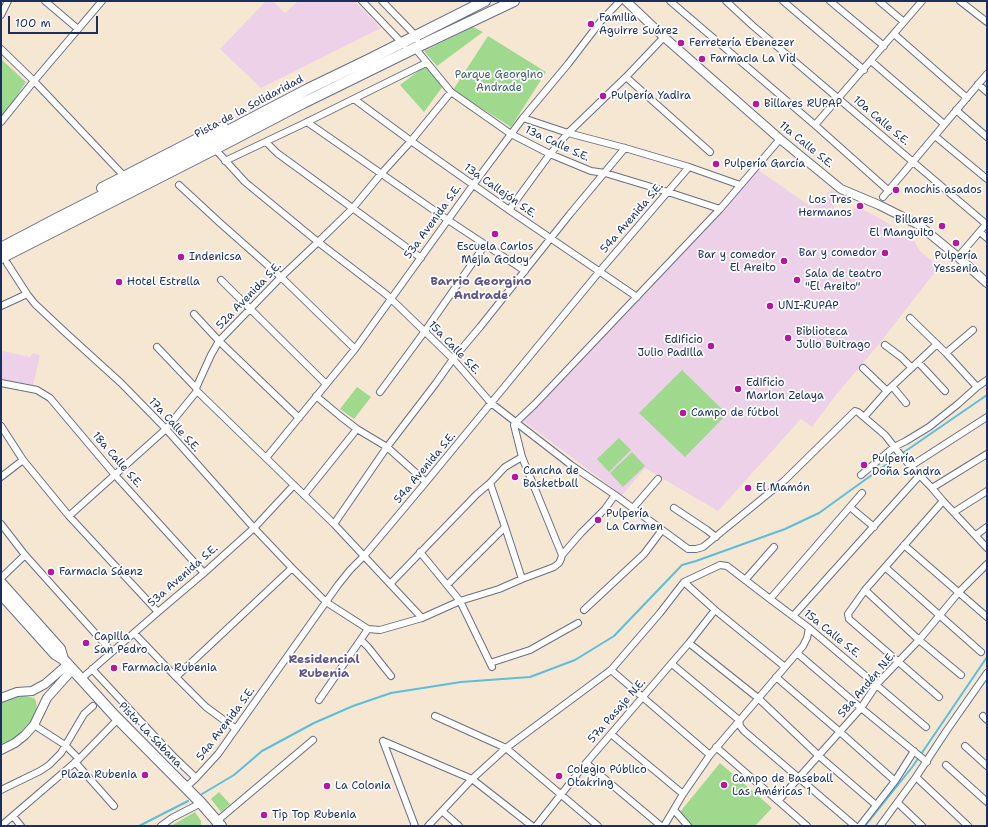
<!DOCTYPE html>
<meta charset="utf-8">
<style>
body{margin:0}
#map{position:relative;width:988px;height:827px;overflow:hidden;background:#f6e7d3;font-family:"Shantell Sans",sans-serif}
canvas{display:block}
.frame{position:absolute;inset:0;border:2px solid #1b2f5e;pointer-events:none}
.scale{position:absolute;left:8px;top:16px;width:90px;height:18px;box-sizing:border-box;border:2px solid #1b2f5e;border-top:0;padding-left:5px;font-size:12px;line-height:14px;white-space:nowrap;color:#1b2f5e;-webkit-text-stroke:3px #fff;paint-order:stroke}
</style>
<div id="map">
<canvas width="988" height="827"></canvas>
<div class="frame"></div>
<div class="scale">100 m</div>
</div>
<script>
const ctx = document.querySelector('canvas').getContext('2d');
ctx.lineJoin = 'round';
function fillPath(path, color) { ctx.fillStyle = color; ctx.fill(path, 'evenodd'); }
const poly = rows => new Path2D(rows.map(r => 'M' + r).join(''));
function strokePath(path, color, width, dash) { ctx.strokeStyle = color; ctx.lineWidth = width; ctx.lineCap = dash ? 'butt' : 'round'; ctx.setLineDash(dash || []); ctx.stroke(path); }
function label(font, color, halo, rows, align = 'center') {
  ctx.font = font + ' "Shantell Sans",sans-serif'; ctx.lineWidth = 3.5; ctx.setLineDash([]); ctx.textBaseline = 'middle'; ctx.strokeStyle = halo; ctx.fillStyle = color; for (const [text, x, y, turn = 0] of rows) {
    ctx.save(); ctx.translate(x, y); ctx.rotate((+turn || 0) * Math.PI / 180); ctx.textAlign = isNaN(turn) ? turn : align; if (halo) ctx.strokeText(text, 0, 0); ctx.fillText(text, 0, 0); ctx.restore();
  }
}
fillPath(poly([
 [266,1,273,1,285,13,298,1,354,1,381,28,261,88,220,49],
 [758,170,813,208,832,189,837,193,834,209,849,215,853,208,866,211,886,222,914,241,920,251,939,267,879,344,836,395,812,427,801,419,718,511,645,468,622,495,522,420],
 [3,351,30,357,33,353,40,355,33,386,1,379,1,358]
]), '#edd1e9');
fillPath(poly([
 [473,27,483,32,437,66,424,51],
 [488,36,546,72,511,127,453,90],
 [1,59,26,82,2,118,1,117],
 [425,66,443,86,424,112,400,85],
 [682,370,727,414,685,457,639,413],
 [357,387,371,397,354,419,340,409],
 [619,438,631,450,609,472,597,459],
 [632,452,645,466,623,487,610,473],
 [18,696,25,696,34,698,36,701,37,712,29,726,24,730,15,738,8,742,1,744,1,703,11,698],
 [720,763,772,808,755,826,692,826,680,812],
 [219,792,230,804,221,812,211,799],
 [195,812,201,821,201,826,171,826]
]), '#9ed98d');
strokePath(poly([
 [202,794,234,775,262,751,314,723,353,706,391,693,461,682,530,677,575,660,614,636,682,565,696,561,785,529,819,513,894,459,987,395],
 [139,826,188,801],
 [865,826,913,766,987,657]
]), '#5cbeda', 2);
const minor = poly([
 [45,1,78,29],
 [362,1,404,45],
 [382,1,416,36,417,39],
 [670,1,815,125,889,191],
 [726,1,753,26,986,224],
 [783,1,864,70],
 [830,1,884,46],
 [879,1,904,22],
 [960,1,987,22],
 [1,15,8,1],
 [894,34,967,98],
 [415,48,451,92,511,134,550,154,591,171,605,173,668,192,720,209],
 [1,49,34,81,124,176],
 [871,61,944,124],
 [626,77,710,152],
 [978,84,987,92],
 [354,99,411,141,509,210,637,297],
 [956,110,987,137],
 [523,118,568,133,625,148,689,167,740,185],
 [1,122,34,81,102,1],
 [307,122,448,220,525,271],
 [815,125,922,1],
 [935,136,987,179],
 [266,142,277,153,421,258],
 [215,149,245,182,318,242,387,295,453,359,491,403,571,465,615,495,688,549,696,549,703,547,785,480,855,411,858,412,885,435,903,458,932,488,943,501,987,548],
 [225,161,307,122,426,63],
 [179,185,219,222,281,277,355,349],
 [883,197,987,74],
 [509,210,550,154,568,133,626,77,664,37],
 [980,232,987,238],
 [958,257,987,223],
 [7,263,27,294,35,304,67,334,121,383,166,429,254,528,292,568,326,602,368,629,380,630,422,618,460,601,499,589,522,579,554,567,559,563,561,559,562,555,522,457,514,425,516,422,535,404,720,209,780,139],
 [221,280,326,384],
 [1,306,27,294],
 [194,314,219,341,299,418],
 [910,318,946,353,977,387],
 [885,345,901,357,912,368],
 [157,347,196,388],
 [946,353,973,330],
 [918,362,945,391],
 [863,368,887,391],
 [1,383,37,390,50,398,115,475,204,573],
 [892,386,906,403],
 [197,391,334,524,422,618],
 [380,392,425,331,485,245],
 [316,396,340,416,357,429],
 [864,417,887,391,937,344],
 [1,426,23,460,69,516,158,612],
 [266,458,355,349,473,185,523,118,568,64,601,21,620,1],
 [911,466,987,417],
 [861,475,894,447,906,441,929,427,958,404,977,387,987,380],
 [1,477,23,460],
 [490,483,505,527,522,579],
 [932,488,987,454],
 [304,495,357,429,387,447,426,482],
 [850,507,874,527],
 [633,508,658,479],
 [674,508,707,530,716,537],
 [954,512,987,491],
 [69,516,166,429,197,391,196,388,211,355,219,341,281,277,318,242,352,209,381,174,411,141,451,92],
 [1,524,25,555,112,652],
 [334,524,387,447,436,383,453,359,480,327,570,214,625,148],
 [976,535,987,527],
 [904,545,987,617],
 [420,552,447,585,460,601,492,667],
 [562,555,581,533,605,509,615,495],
 [885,567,981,652],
 [1,578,25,555],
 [745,580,774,547],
 [684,582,715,610,785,667],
 [390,584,477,494,490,483,505,467,522,457],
 [447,585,505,527],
 [865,590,919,640,961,675],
 [770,599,862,493],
 [584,610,644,554,662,530],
 [793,616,919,476],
 [134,633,176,677,206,707,236,729],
 [361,640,368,647,391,676],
 [689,643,758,698,819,756,876,805],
 [797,653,861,708,927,762],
 [490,663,530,650,578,623],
 [672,664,739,720,740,726,744,731,855,826],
 [92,669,174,757,196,778],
 [611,670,710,755],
 [176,677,292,568],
 [776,677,840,732,895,781],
 [81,679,158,612,204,573,254,528,294,485],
 [939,697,849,619,848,614,865,590,943,501],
 [319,700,368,629],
 [435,716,506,748,598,826],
 [983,716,987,720],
 [34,725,65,745,79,759],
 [611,734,683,794],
 [383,741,472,779,532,826],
 [383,741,415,826],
 [965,746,987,766],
 [716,747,807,826],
 [75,762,114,806],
 [586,763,661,826],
 [946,765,987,802],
 [916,777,968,826],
 [185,788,196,778,218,754,338,585,350,570,364,556,426,482,599,272,689,167],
 [1,790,40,771,49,765,61,753,84,714,93,706],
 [778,801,861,708,877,684,919,640,959,592,987,564],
 [898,803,922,826],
 [674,810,688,826],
 [442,811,459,826],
 [13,816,21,826],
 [217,821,313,740],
 [1,826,79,759,118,719],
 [161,826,172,818,201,803],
 [428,826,472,779,506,748,611,670,660,613,684,582,720,565,727,566,770,599,809,628,926,727],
 [536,826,586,763,689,643,715,610],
 [664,826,683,794,710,755,803,646,807,638,809,628],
 [860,826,895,781,914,751],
 [880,826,916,777,947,730,987,673]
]);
const tertiary = poly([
 [626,1,664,37,780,139,841,189,879,205,919,225,958,257,987,283],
 [1,698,17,692,32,691,45,684,68,664],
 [1,750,15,743,25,735,34,725,47,698,73,669]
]);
const primary = poly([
 [102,188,209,133,223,127],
 [1,248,56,219,174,159,308,89,368,60,485,1],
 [1,258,215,149,303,103,415,48,514,1],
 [1,583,60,649,63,659],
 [1,594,55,654,63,659,114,715,201,803,221,826]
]);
strokePath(minor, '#686f87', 8);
strokePath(tertiary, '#686f87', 10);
strokePath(primary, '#686f87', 12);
strokePath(minor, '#fff', 6);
strokePath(tertiary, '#fff', 8);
strokePath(primary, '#fff', 10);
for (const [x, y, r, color] of [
 [591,24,4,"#b5179e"],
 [681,43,4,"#b5179e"],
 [702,59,4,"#b5179e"],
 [603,96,4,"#b5179e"],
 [756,104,4,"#b5179e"],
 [716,164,4,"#b5179e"],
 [896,190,4,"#b5179e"],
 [860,206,4,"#b5179e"],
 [942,226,4,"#b5179e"],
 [495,234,4,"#b5179e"],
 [956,243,4,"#b5179e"],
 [885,253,4,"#b5179e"],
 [181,257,4,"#b5179e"],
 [784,261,4,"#b5179e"],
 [797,280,4,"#b5179e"],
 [119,282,4,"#b5179e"],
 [770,306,4,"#b5179e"],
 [788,338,4,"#b5179e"],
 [711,346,4,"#b5179e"],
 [738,389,4,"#b5179e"],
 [683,413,4,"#b5179e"],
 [864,465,4,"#b5179e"],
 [515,477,4,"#b5179e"],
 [748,488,4,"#b5179e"],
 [598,520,4,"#b5179e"],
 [51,572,4,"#b5179e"],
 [86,643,4,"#b5179e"],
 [114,668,4,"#b5179e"],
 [145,775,4,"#b5179e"],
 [559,776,4,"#b5179e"],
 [724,785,4,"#b5179e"],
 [327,786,4,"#b5179e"],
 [264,815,4,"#b5179e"]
]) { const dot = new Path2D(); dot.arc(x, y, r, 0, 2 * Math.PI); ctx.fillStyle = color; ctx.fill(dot); strokePath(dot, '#fff', 1.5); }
label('11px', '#1b2f5e', '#fff', [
 ["Familia",599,18],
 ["Aguirre Suárez",599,31],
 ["Ferretería Ebenezer",689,43],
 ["Farmacia La Vid",710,59],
 ["Pulpería Yadira",611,96],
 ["Billares RUPAP",764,104],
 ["Pulpería García",724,164],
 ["mochis asados",904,190],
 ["Los Tres",852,200,"right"],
 ["Hermanos",852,213,"right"],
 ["Billares",934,220,"right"],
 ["El Manguito",934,233,"right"],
 ["Escuela Carlos",495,247,"center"],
 ["Mejia Godoy",495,260,"center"],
 ["Bar y comedor",877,253,"right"],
 ["Bar y comedor",776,255,"right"],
 ["El Areito",776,268,"right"],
 ["Pulpería",956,256,"center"],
 ["Yessenia",956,269,"center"],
 ["Indenicsa",189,257],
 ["Sala de teatro",805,274],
 ["\"El Areito\"",805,287],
 ["Hotel Estrella",127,282],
 ["UNI-RUPAP",778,306],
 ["Biblioteca",796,332],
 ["Julio Buitrago",796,345],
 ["Edificio",703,340,"right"],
 ["Julio Padilla",703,353,"right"],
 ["Edificio",746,383],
 ["Marlon Zelaya",746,396],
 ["Campo de fútbol",691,413],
 ["Pulpería",872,459],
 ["Doña Sandra",872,472],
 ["Cancha de",523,471],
 ["Basketball",523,484],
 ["El Mamón",756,488],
 ["Pulpería",606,514],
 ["La Carmen",606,527],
 ["Farmacia Sáenz",59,572],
 ["Capilla",94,637],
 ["San Pedro",94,650],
 ["Farmacia Rubenia",122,668],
 ["Colegio Público",567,770],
 ["Otakring",567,783],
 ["Plaza Rubenia",137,775,"right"],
 ["Campo de Baseball",732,779],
 ["Las Américas 1",732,792],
 ["La Colonia",335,786],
 ["Tip Top Rubenia",272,815]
], 'left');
label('11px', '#42626c', '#fff', [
 ["Parque Georgino",499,75],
 ["Andrade",499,88]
]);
label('11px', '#1b2f5e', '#fff', [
 ["Pista de la Solidaridad",249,107,-28],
 ["10a Calle S.E.",881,121,40],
 ["13a Calle S.E.",557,144,25],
 ["11a Calle S.E.",806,145,39],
 ["13a Callejón S.E.",500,191,35],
 ["54a Avenida S.E.",632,218,-49],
 ["53a Avenida S.E.",433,222,-54],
 ["52a Avenida S.E.",249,296,-46],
 ["15a Calle S.E.",454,348,46],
 ["17a Calle S.E.",174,425,47],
 ["18a Calle S.E.",117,460,49],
 ["54a Avenida S.E.",425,468,-50],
 ["53a Avenida S.E.",183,576,-41],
 ["15a Calle S.E.",832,634,39],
 ["58a Andén N.E.",867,685,-50],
 ["57a Pasaje N.E.",617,711,-49],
 ["54a Avenida S.E.",226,724,-53],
 ["Pista La Sabana",150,735,46]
]);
label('bold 12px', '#635787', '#fff', [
 ["Barrio Georgino",481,282],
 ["Andrade",481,296],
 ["Residencial",324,660],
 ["Rubenia",324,674]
]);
</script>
